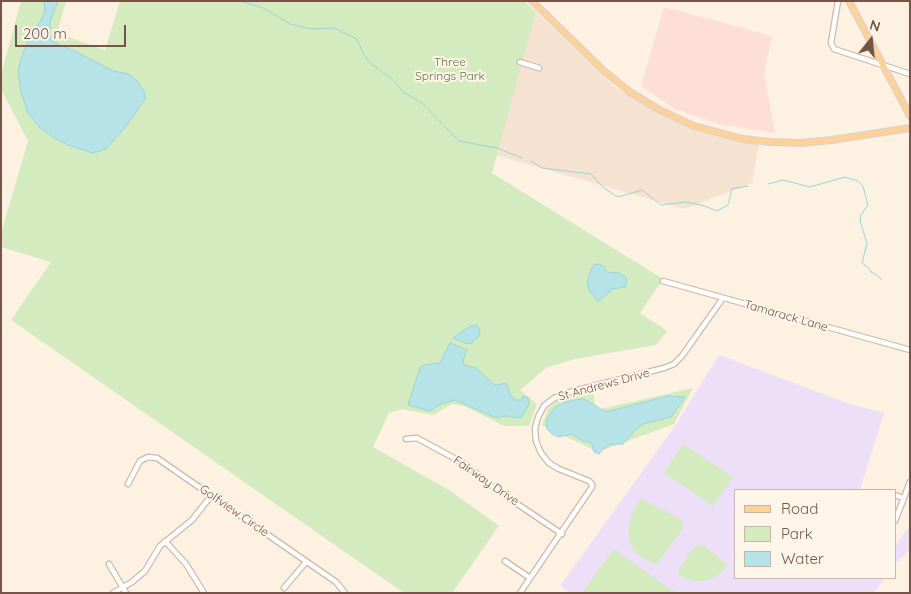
<!DOCTYPE html>
<style>
body{margin:0}
#map{position:relative;width:911px;height:594px;overflow:hidden;background:#fdf1e2;font-family:Quicksand,sans-serif}
canvas{display:block}
.frame{position:absolute;inset:0;border:2px solid #755548;pointer-events:none}
.legend{position:absolute;left:734px;top:489px;width:162px;height:90px;box-sizing:border-box;background:#fff5e9;border:1px solid #c8b5a9;margin:0;padding:6px 9px;list-style:none;font-size:15px;color:#755548}
.legend li{display:flex;align-items:center;gap:10px;height:25px}
.legend b{width:25px;border:1px solid #c8b5a9}
.north{position:absolute;left:846px;top:15px;width:50px;height:50px;-webkit-text-stroke:4px #fff5e9;paint-order:stroke;rotate:16deg;font-size:14px;font-weight:700;line-height:20px;text-align:center;color:#755548}
.north::after{content:'';display:block;margin:auto;width:18px;height:22px;background:#755548;clip-path:polygon(50% 0,100% 100%,50% 72%,0 100%)}
.scale{position:absolute;left:15px;top:25px;width:111px;height:22px;box-sizing:border-box;border:2px solid #755548;border-top:0;padding-left:6px;font-size:15px;line-height:18px;white-space:nowrap;color:#755548;-webkit-text-stroke:4px #fff5e9;paint-order:stroke}
</style>
<div id="map">
<canvas width="911" height="594"></canvas>
<div class="frame"></div>
<ul class="legend">
<li><b style="height:6px;background:#fed199"></b>Road</li>
<li><b style="height:14px;background:#d4ebc0"></b>Park</li>
<li><b style="height:14px;background:#b6e3e7"></b>Water</li>
</ul>
<div class="north">N</div>
<div class="scale">200 m</div>
</div>
<script>
const ctx = document.querySelector('canvas').getContext('2d');
ctx.lineJoin = 'round';
function fillPath(path, color) { ctx.fillStyle = color; ctx.fill(path, 'evenodd'); }
const poly = rows => new Path2D(rows.map(r => 'M' + r).join(''));
function strokePath(path, color, width, dash) { ctx.strokeStyle = color; ctx.lineWidth = width; ctx.lineCap = dash ? 'butt' : 'round'; ctx.setLineDash(dash || []); ctx.stroke(path); }
function label(font, color, halo, rows, align = 'center') {
  ctx.font = font + ' Quicksand,sans-serif'; ctx.lineWidth = 4; ctx.setLineDash([]); ctx.textBaseline = 'middle'; ctx.strokeStyle = halo; ctx.fillStyle = color; for (const [text, x, y, turn = 0] of rows) {
    ctx.save(); ctx.translate(x, y); ctx.rotate((+turn || 0) * Math.PI / 180); ctx.textAlign = isNaN(turn) ? turn : align; if (halo) ctx.strokeText(text, 0, 0); ctx.fillText(text, 0, 0); ctx.restore();
  }
}
fillPath(poly([
 [536,12,615,87,654,110,706,133,759,144,752,183,684,209,496,155]
]), '#f5e2d0');
fillPath(poly([
 [664,7,772,36,764,73,775,133,719,124,675,109,641,86]
]), '#fedfd5');
fillPath(poly([
 [719,355,847,403,884,413,860,490,735,490,735,578,885,578,874,593,570,593,560,586,677,423],
 [910,525,910,551,895,563,895,546]
]), '#eedff9');
fillPath(poly([
 [21,1,66,1,57,33,105,50,120,1,524,1,536,12,492,173,663,279,640,313,667,331,656,345,575,359,546,368,520,390,537,404,529,426,504,426,464,406,452,404,433,415,402,409,389,413,373,447,449,490,499,526,452,593,404,593,11,320,51,262,1,247,1,233,28,141,1,89,1,75],
 [693,388,674,424,598,452,542,425,548,409,556,401,565,397,593,391,596,410],
 [683,444,733,477,713,506,664,473],
 [641,498,682,520,683,528,656,565,644,559,634,551,629,539,629,527,631,515],
 [703,545,728,565,720,574,706,581,695,581,684,578,677,572,695,546],
 [614,549,676,593,582,593]
]), '#d4ebc0');
const water = poly([
 [44,1,58,1,50,22,50,39,59,45,73,50,113,71,129,74,137,81,144,91,145,99,127,125,106,149,93,153,68,145,54,138,39,127,28,113,21,92,18,72,22,55,33,30,39,24,45,11,44,1],
 [598,264,603,266,607,272,619,273,624,276,627,280,625,287,613,289,598,302,590,291,587,283,591,269,594,265,598,264],
 [476,325,479,328,480,335,472,343,468,344,453,338,470,326,476,325],
 [450,343,467,350,463,361,464,365,476,368,493,384,497,385,506,383,510,394,515,400,521,400,523,396,528,398,529,404,521,418,504,416,499,418,494,417,455,400,441,404,430,411,408,405,420,368,424,365,440,363,450,343],
 [668,396,685,397,671,417,643,424,635,430,623,444,611,444,603,449,599,454,594,452,592,445,590,442,583,441,572,434,559,437,552,434,547,429,546,421,554,408,565,402,581,399,584,399,606,412,668,396]
]);
fillPath(water, '#b6e3e7');
strokePath(water, '#9cd3d9', 1);
strokePath(poly([
 [240,1,263,8,290,24,311,29,334,28,357,39,363,53,370,63,392,79,403,92,422,103,459,141,497,148,522,158],
 [531,161,542,168,591,174,604,188,618,197,642,190,661,205,686,202,705,206,717,211,728,205,732,189,748,186],
 [768,184,783,180,810,187,845,177,858,181,863,186,868,205,861,215,860,221,867,243,862,263,869,268,871,272,877,275,882,280]
]), '#9cd3d9', 1);
const minor = poly([
 [838,1,831,43,834,49,910,74],
 [520,62,539,68],
 [663,281,910,350],
 [406,439,417,438,463,463,507,497,562,534],
 [128,484,140,461,148,457,157,458,336,582,345,593],
 [895,495,903,498],
 [895,521,910,482],
 [165,541,186,564,204,593],
 [505,561,530,578],
 [109,564,126,593],
 [284,588,306,562],
 [113,593,132,582,145,571,160,546,192,520,211,496],
 [520,593,592,487,592,484,589,481,559,469,549,463,541,453,536,441,535,428,538,417,544,406,554,398,566,393,664,368,674,364,682,356,723,298]
]);
const major = poly([
 [532,1,603,70,630,92,658,109,694,126,743,139,771,142,801,143,832,140,910,128],
 [849,1,910,116]
]);
strokePath(minor, '#d0b9ac', 7);
strokePath(major, '#dbd3cf', 8);
strokePath(minor, '#fff', 4.5);
strokePath(major, '#fed199', 5.5);
label('12px', '#557b40', '#fff5e9', [
 ["Three",450,62],
 ["Springs Park",450,76]
]);
label('12px', '#755548', '#fff5e9', [
 ["Tamarack Lane",786,316,16],
 ["St Andrews Drive",604,385,-15],
 ["Fairway Drive",486,481,35],
 ["Golfview Circle",234,511,35]
]);
</script>
